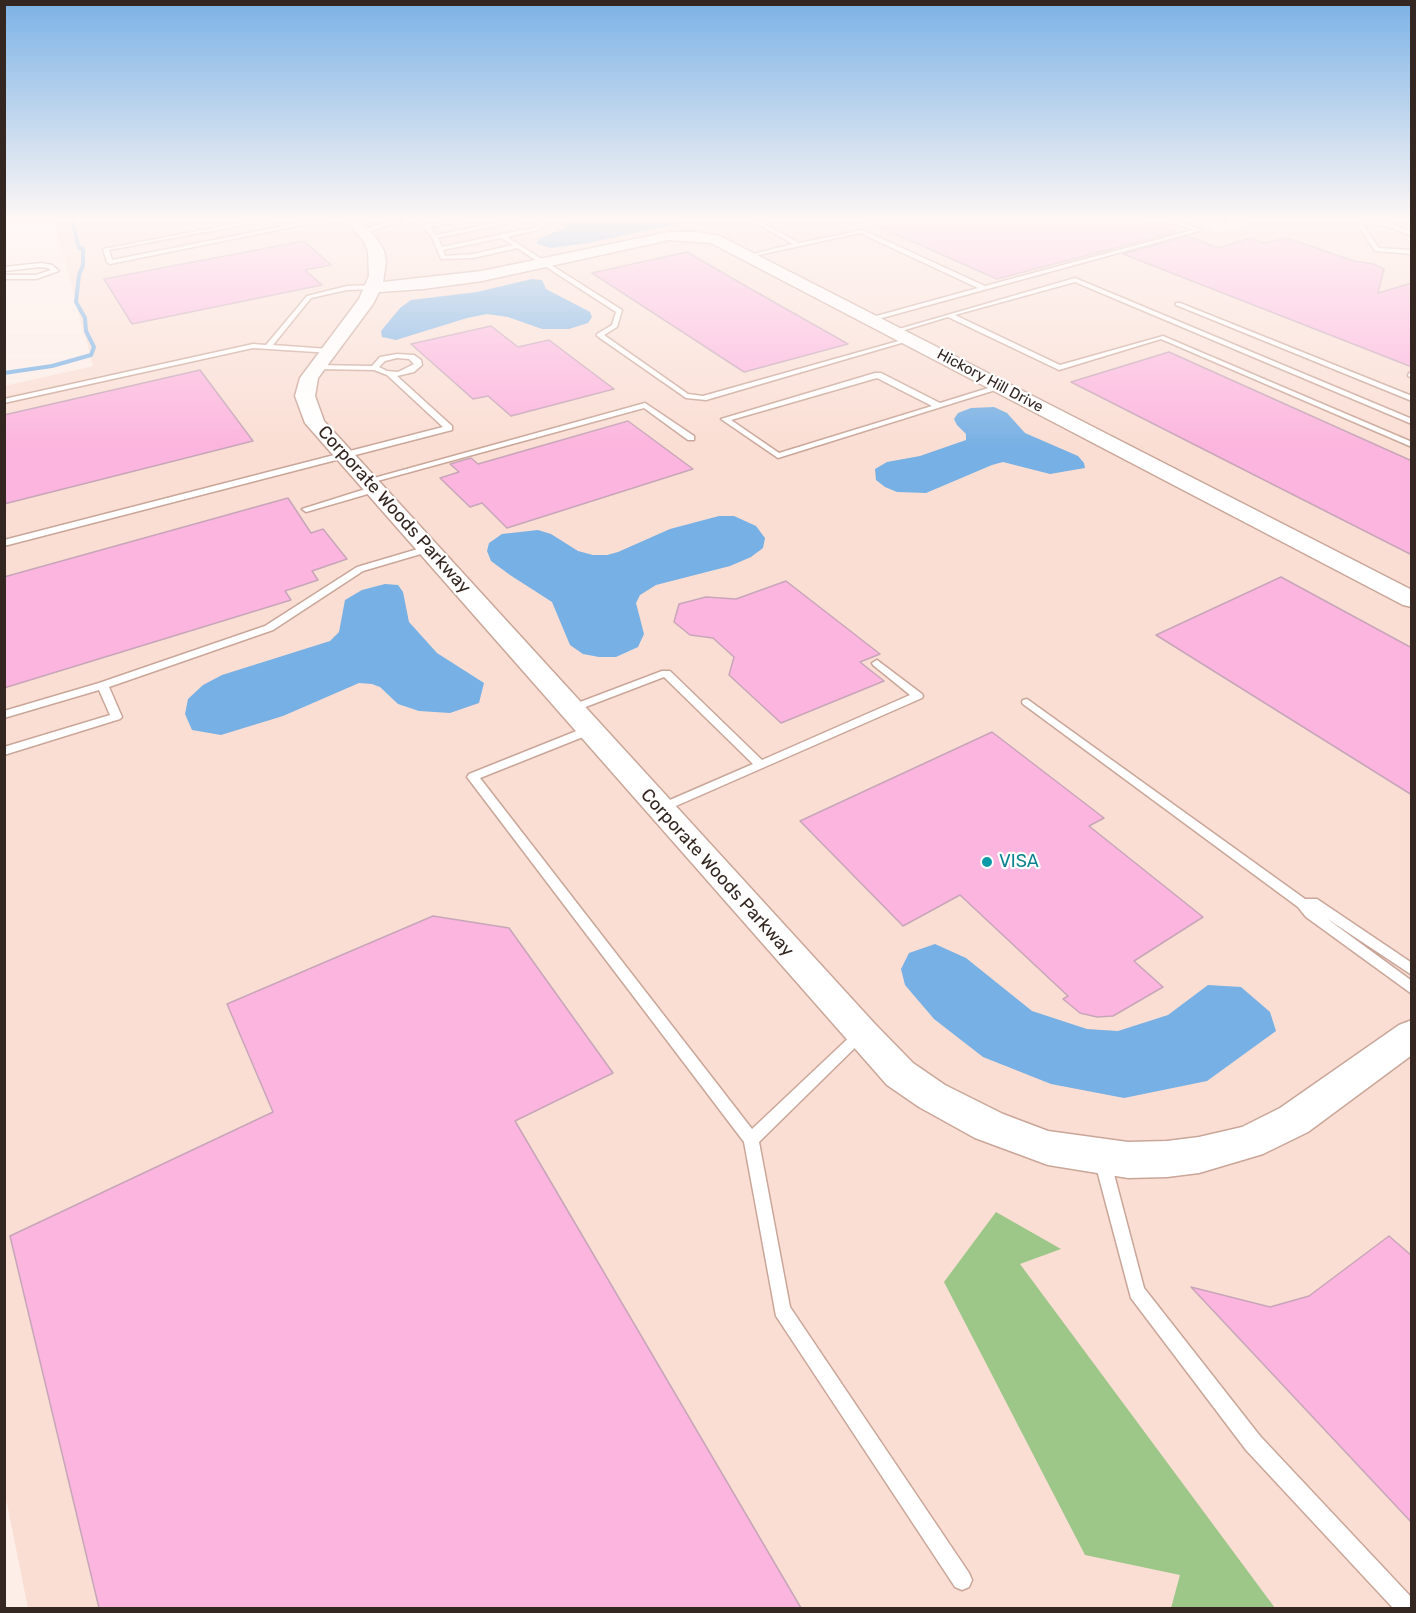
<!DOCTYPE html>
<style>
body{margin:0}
#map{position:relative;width:1416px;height:1613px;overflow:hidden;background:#fdeee8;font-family:Rubik,sans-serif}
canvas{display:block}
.frame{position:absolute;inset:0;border:6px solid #342621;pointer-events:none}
</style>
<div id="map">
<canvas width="1416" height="1613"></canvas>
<div class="frame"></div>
</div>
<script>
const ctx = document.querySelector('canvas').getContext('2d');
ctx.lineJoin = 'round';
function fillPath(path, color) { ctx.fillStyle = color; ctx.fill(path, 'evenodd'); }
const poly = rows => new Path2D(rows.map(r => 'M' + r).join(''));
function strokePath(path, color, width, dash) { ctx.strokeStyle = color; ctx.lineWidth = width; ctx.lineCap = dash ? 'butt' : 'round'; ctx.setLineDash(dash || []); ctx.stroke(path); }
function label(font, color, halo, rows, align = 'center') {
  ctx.font = font + ' Rubik,sans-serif'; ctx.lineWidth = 4.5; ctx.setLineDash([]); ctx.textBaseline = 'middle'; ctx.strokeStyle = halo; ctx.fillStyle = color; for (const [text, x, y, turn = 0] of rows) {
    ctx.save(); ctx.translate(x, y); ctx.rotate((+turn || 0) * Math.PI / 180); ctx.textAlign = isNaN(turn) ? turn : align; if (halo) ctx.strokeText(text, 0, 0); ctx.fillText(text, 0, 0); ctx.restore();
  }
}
fillPath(poly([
 [54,221,1187,221,1218,232,1260,221,1411,221,1411,1608,28,1608,4,1489,4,386,93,366]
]), '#faded4');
fillPath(poly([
 [996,1212,1061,1249,1020,1264,1275,1608,1171,1608,1180,1575,1085,1555,944,1282]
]), '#9dc788');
fillPath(poly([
 [564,221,692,221,588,243,551,248,537,244,538,239,565,228,566,224],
 [532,279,542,280,546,289,590,312,592,317,588,323,569,329,542,329,508,317,487,314,467,318,396,340,382,337,381,331,400,308,411,300,477,292],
 [994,407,1007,413,1025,433,1078,456,1084,463,1085,468,1050,474,1003,462,992,465,926,493,897,492,885,487,876,480,875,469,887,462,920,456,966,440,966,434,957,425,954,419,958,413,971,408],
 [719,516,734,516,756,526,765,538,763,548,751,557,730,566,656,585,640,595,636,603,644,634,638,647,616,657,599,657,583,654,570,645,552,602,510,575,491,561,487,551,489,543,502,534,538,530,551,534,578,551,593,555,607,555,618,552,670,529],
 [385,584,398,585,403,592,409,622,437,653,484,683,479,703,450,713,419,711,398,704,380,687,372,684,359,683,283,716,221,735,192,730,185,714,188,699,203,685,222,675,330,641,339,632,345,600,362,590],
 [935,944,966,958,1032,1011,1087,1029,1118,1031,1168,1015,1208,985,1241,987,1270,1012,1276,1031,1207,1081,1124,1098,1051,1084,983,1057,934,1019,905,985,901,969,909,953]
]), '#77b0e4');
strokePath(poly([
 [4,373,52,366,91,355,94,347,86,331,85,318,76,302,79,275,83,265,83,249,79,248,72,221]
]), '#77b0e4', 4);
const building = poly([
 [866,221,1146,221,1176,232,997,279,866,221],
 [1188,236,1218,248,1250,238,1264,243,1287,238,1354,261,1373,264,1384,269,1378,293,1412,283,1412,367,1123,254,1188,236],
 [304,241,331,265,305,270,322,285,132,324,104,279,304,241],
 [687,252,730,277,848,344,744,372,592,273,687,252],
 [491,326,518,347,549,340,614,389,511,416,488,396,473,399,411,344,491,326],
 [1169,352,1412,461,1412,555,1071,382,1169,352],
 [200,370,253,441,4,504,4,415,200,370],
 [628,421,693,469,507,528,482,503,470,507,440,478,459,472,450,464,471,458,478,464,628,421],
 [288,498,311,533,323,529,347,559,312,571,318,580,285,591,291,600,4,688,4,577,288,498],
 [1281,577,1412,648,1412,795,1156,635,1281,577],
 [786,581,880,654,860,662,884,681,781,723,729,675,734,657,713,638,690,635,674,622,679,604,706,597,736,599,786,581],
 [992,732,1104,818,1089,826,1203,917,1134,961,1163,987,1113,1016,1097,1017,1080,1013,1063,999,1068,996,960,895,903,926,800,821,992,732],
 [433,916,509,928,613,1073,515,1121,801,1608,99,1608,10,1236,273,1112,227,1004,433,916],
 [1389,1236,1412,1256,1412,1523,1191,1287,1270,1307,1309,1296,1389,1236]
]);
fillPath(building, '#fcb5de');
strokePath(building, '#c8a6b9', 1.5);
const service = poly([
 [251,221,264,221,109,250,112,260,310,221,322,221,110,264,107,262,103,249,251,221],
 [393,221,403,221,362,233,359,231,393,221],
 [418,221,424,221,427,224,458,221,430,227,436,235,505,221,517,221,438,238,442,247,537,227,539,224,537,221,543,221,545,224,541,229,507,237,622,310,617,327,604,335,688,394,703,396,909,338,915,339,706,400,686,398,597,336,597,334,612,325,616,312,517,248,473,258,441,259,432,237,418,221],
 [501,238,513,245,473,254,445,256,443,250,501,238],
 [753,221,760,221,799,243,863,230,985,286,1193,230,1169,221,1178,221,1202,230,871,321,868,319,869,318,978,288,860,233,749,257,749,255,793,244,753,221],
 [1216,221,1226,221,1223,223,1216,221],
 [1366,221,1387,222,1412,232,1412,236,1386,226,1370,224,1364,226,1379,248,1412,250,1412,254,1375,251,1358,225,1366,221],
 [41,263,52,265,59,271,36,279,4,279,4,275,36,275,51,270,48,268,41,267,4,271,4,267,41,263],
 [1075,278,1412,419,1412,424,1075,282,955,315,1060,365,1163,336,1412,442,1412,447,1161,339,1059,370,948,317,895,333,892,331,1075,278],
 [347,286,374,285,377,287,374,289,347,290,311,298,273,345,328,349,331,349,331,353,253,348,4,403,4,399,253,344,266,345,307,296,347,286],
 [1176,303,1180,303,1412,396,1412,401,1176,305,1176,303],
 [397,354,414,355,421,360,422,365,414,372,397,376,452,426,452,430,4,546,4,540,443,427,387,375,374,370,316,369,312,367,316,365,372,366,380,357,397,354],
 [397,358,409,359,414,364,398,372,387,371,379,367,385,361,397,358],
 [875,373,881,373,940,403,998,385,1005,387,778,458,721,419,875,373],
 [877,378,932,406,779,453,731,420,877,378],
 [1409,373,1412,373,1412,378,1408,376,1409,373],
 [645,403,694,436,694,440,688,440,644,408,370,483,363,481,645,403],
 [375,486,379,489,378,491,306,512,302,509,375,486],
 [428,546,433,549,431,551,363,571,273,630,109,687,122,717,120,719,4,755,4,747,110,715,99,690,4,718,4,711,99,683,265,626,357,567,428,546],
 [877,660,922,694,923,696,922,698,660,813,654,809,656,806,753,764,664,677,575,711,567,711,566,709,567,707,662,671,670,671,762,760,910,695,873,665,872,663,877,660],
 [1027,699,1305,899,1317,899,1412,963,1412,975,1326,918,1412,981,1412,994,1306,917,1298,907,1023,704,1022,702,1023,700,1027,699],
 [589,726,593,727,595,730,593,733,480,778,752,1129,857,1030,862,1028,867,1030,869,1034,759,1142,790,1307,969,1573,972,1580,969,1587,962,1590,955,1587,776,1316,744,1142,467,777,469,774,589,726],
 [1102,1152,1108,1154,1110,1159,1144,1288,1260,1436,1412,1598,1412,1608,1393,1608,1246,1450,1131,1298,1094,1159,1096,1154,1102,1152]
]);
const tertiary = poly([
 [346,221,361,221,376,238,384,251,386,262,383,282,482,271,669,232,695,232,720,236,1412,590,1412,607,1403,605,711,243,669,240,482,281,423,289,379,292,373,304,318,378,315,396,324,421,875,1024,913,1063,945,1085,1003,1114,1048,1131,1128,1142,1167,1141,1199,1137,1242,1127,1280,1108,1399,1025,1412,1020,1412,1055,1308,1132,1263,1154,1199,1173,1167,1177,1128,1178,1048,1165,975,1138,919,1107,887,1085,305,423,295,396,300,378,359,299,369,276,368,251,363,240,346,221]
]);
strokePath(service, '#caa699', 3);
strokePath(tertiary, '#caa699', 3);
fillPath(service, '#fff');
fillPath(tertiary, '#fff');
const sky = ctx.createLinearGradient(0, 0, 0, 447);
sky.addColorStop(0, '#7bb2e6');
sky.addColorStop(0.49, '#fef7f5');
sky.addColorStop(1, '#fef7f500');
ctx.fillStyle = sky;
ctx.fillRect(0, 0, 1416, 447);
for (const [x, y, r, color] of [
 [987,862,6,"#0f9aa8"]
]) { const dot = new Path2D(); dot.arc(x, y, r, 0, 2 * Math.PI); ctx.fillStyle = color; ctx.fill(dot); strokePath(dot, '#fff', 2); }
label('15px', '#342621', '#fff', [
 ["Hickory Hill Drive",990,381,28]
]);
label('18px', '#342621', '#fff', [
 ["Corporate Woods Parkway",394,510,48],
 ["Corporate Woods Parkway",717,873,48]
]);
label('18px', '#0d838f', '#fff', [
 ["VISA",999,862]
], 'left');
</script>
